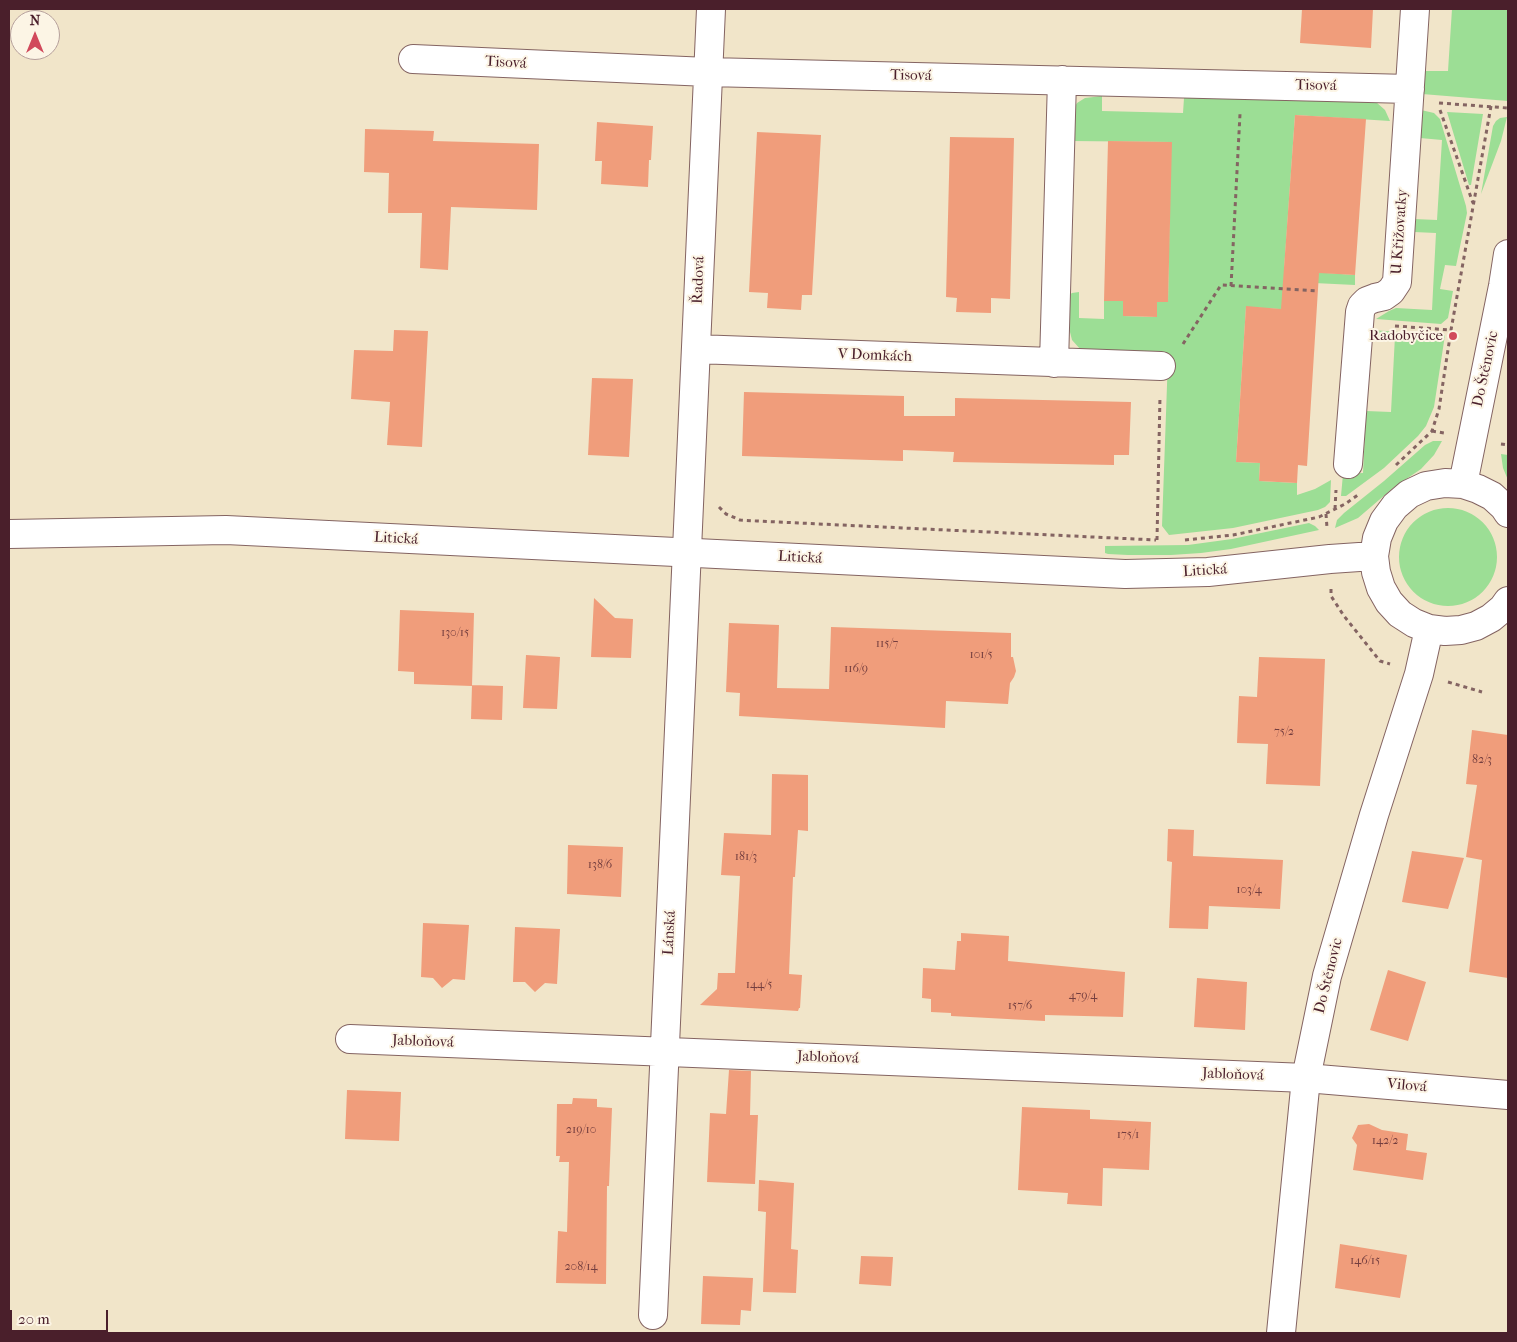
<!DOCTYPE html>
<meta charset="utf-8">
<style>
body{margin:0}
#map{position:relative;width:1517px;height:1342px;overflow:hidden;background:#f1e5c9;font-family:"IM FELL French Canon",serif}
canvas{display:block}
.frame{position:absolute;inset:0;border:10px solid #4a1f2b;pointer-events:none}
.north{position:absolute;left:10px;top:10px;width:50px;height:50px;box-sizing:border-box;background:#fcf5e5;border:1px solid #b59f9b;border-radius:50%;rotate:0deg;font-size:14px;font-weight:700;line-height:20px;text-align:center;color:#4a1f2b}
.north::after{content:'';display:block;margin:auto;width:18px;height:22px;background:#d1495b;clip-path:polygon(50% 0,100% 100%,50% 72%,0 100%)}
.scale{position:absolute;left:10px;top:1310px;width:98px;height:22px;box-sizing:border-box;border:2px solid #4a1f2b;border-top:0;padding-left:6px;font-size:15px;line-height:18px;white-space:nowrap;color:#4a1f2b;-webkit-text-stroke:4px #fcf5e5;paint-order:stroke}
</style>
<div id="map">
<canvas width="1517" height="1342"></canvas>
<div class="frame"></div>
<div class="north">N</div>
<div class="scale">20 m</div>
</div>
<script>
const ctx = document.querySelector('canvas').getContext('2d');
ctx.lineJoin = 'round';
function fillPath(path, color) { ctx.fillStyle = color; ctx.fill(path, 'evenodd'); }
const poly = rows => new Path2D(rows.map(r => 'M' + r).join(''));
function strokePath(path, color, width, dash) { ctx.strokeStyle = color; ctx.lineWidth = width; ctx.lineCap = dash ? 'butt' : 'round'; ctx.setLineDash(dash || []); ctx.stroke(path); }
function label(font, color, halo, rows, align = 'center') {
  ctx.font = font + ' "IM FELL French Canon",serif'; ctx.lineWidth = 4; ctx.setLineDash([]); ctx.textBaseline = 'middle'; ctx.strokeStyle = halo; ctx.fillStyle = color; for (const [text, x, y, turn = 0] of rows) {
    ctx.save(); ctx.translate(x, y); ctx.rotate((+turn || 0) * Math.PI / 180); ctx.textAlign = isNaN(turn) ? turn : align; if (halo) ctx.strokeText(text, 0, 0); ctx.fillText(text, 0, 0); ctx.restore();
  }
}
fillPath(poly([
 [1452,9,1507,9,1508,101,1422,94,1424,72,1426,71,1448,71],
 [1216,93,1366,98,1376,102,1385,110,1390,121,1295,115,1284,270,1355,275,1355,285,1314,283,1313,311,1246,307,1236,462,1260,463,1259,481,1297,483,1297,495,1315,489,1331,480,1330,502,1325,507,1318,510,1233,528,1169,535,1162,526,1168,357,1081,350,1072,340,1069,328,1069,295,1072,293,1079,292,1079,318,1104,319,1104,301,1123,301,1123,316,1156,317,1157,302,1168,302,1171,142,1072,141,1073,110,1077,103,1085,98,1102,96,1102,111,1183,113,1184,98,1198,98],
 [1421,110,1434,113,1440,119,1466,206,1467,213,1456,266,1445,265,1440,289,1453,291,1448,318,1441,324,1376,319,1389,311,1396,308,1432,310,1436,233,1414,232,1414,219,1437,220,1442,140,1420,138],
 [1447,112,1483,114,1471,185,1469,185],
 [1507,117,1501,141,1481,194,1493,126,1496,121,1500,118],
 [1371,330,1445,335,1434,407,1426,426,1418,436,1384,468,1346,496,1341,496,1343,474,1363,473,1366,411,1391,412,1395,336,1370,335],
 [1433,441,1442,441,1434,455,1421,469,1393,488,1358,518,1335,528,1337,520,1344,513,1384,481,1425,445],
 [1501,454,1508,455,1508,480,1503,468],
 '1399 557a49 49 0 1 1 98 0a49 49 0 1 1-98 0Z',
 [1309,523,1315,526,1319,530,1231,549,1201,553,1171,555,1128,555,1108,554,1105,553,1105,546,1188,545,1232,539]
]), '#9cde95');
fillPath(poly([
 [1302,9,1373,9,1371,48,1300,43],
 [1295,115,1366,119,1355,275,1319,273,1307,466,1298,465,1297,483,1259,481,1260,463,1236,462,1246,306,1281,309],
 [597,122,653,126,651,160,649,160,648,187,601,184,602,161,595,161],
 [365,129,434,131,433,141,539,144,537,210,451,207,448,270,420,268,422,213,388,213,389,173,364,172],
 [757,132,821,135,812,295,802,295,801,310,767,308,768,293,749,292],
 [950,137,1014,138,1010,299,991,298,991,313,956,312,957,298,946,297],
 [1108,141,1172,142,1168,302,1157,302,1157,317,1123,316,1123,301,1104,301],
 [394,330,428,331,422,447,387,445,390,402,351,399,354,350,393,351],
 [592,378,633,379,629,457,588,455],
 [744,392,904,396,904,416,955,416,955,398,1131,402,1129,455,1114,455,1114,465,953,462,954,452,903,450,903,461,742,456],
 [594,598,615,618,633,619,631,658,591,657],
 [400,610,474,613,472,686,414,684,414,672,398,671],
 [729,623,779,625,777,688,829,689,831,627,1011,633,1011,657,1013,657,1016,671,1014,677,1010,683,1008,704,946,701,945,728,739,716,740,693,726,692],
 [526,655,560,657,557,709,523,708],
 [1259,657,1325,659,1320,786,1266,784,1268,744,1237,743,1239,696,1257,697],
 [472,685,503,686,502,720,471,719],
 [1472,730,1508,735,1508,978,1469,972,1482,860,1466,857,1477,785,1466,784],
 [772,774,808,775,808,831,798,830,795,877,793,877,789,974,802,975,800,1008,799,1008,798,1011,700,1005,717,989,718,973,735,973,740,876,721,875,724,833,771,835],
 [1168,829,1194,830,1193,856,1283,860,1280,909,1209,906,1208,929,1169,928,1172,862,1167,861],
 [568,845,623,847,621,897,567,894],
 [1412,851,1464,858,1448,909,1402,902],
 [423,923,469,925,465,980,453,979,442,988,433,978,421,977],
 [515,927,560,929,557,984,545,983,535,992,525,982,513,982],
 [961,933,1009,936,1008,961,1125,972,1123,1017,1045,1015,1045,1021,951,1016,951,1013,931,1012,931,999,922,998,923,968,955,970,957,941,961,941],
 [1388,970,1426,982,1408,1041,1370,1030],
 [1197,978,1247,982,1245,1030,1194,1027],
 [729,1070,751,1071,750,1115,758,1115,755,1184,707,1182,710,1113,726,1114],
 [347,1090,401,1092,399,1141,345,1139],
 [573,1098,597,1099,597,1107,612,1108,609,1186,607,1186,606,1284,556,1283,558,1231,567,1232,569,1162,559,1162,560,1156,556,1156,557,1104,572,1104],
 [1022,1107,1090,1110,1090,1119,1151,1122,1149,1170,1103,1168,1102,1206,1067,1204,1068,1193,1018,1190],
 [1369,1124,1382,1130,1408,1134,1406,1150,1427,1153,1423,1180,1353,1170,1357,1145,1352,1138,1358,1125],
 [759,1180,794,1183,791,1249,798,1250,796,1293,763,1292,766,1212,758,1211],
 [1340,1244,1407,1255,1400,1298,1335,1288],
 [861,1256,893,1257,891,1286,859,1284],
 [703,1276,753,1278,751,1311,741,1310,740,1325,701,1324]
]), '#f09d7b');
const minor = poly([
 [413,59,708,72,1410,89],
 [696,349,1161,366],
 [1054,363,1062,80],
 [1348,464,1360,312,1362,306,1367,301,1375,298,1384,296,1391,291,1397,282,1415,9],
 [350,1039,1306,1078,1508,1095],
 [653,1315,711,9]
]);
const tertiary = poly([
 [1463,484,1503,286,1508,254],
 [1508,513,1504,507,1492,496,1478,489,1463,484,1445,483,1426,486,1409,494,1395,506,1384,521,1377,538,1374,556,1376,572,1381,588,1389,602,1400,614,1414,623,1429,629,1445,631,1461,630,1476,626,1491,618,1503,608,1508,601],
 [9,534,226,530,1125,574,1208,572,1330,559,1374,556],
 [1281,1333,1306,1078,1327,976,1374,815,1419,674,1429,629]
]);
strokePath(minor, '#846462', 30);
strokePath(tertiary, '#846462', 30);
strokePath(poly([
 [1439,103,1508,108],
 [1440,110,1473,203],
 [1231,286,1240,114],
 [1395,326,1451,330],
 [1183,344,1221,285,1318,291],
 [1432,431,1444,433],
 [1501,444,1508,445],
 [1396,465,1432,431,1439,409,1451,330,1491,106],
 [719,507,726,514,740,520,757,521,1156,540],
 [1335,509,1336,490],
 [1326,514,1327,528],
 [1157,540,1160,396],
 [1185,540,1233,535,1319,517,1345,504,1358,495],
 [1331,589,1331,596,1344,616,1380,661,1390,664],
 [1448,682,1482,692]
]), '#846462', 3, [4, 4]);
strokePath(minor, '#fff', 28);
strokePath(tertiary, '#fff', 28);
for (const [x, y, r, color] of [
 [1453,336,5,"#d1495b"]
]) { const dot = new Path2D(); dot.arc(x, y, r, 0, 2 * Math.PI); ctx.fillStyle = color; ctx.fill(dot); strokePath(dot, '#fcf5e5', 2); }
label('12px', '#743e3f', null, [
 ["130/15",455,633],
 ["115/7",887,644],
 ["101/5",981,655],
 ["116/9",856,669],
 ["75/2",1284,732],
 ["82/3",1482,760],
 ["181/3",746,857],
 ["138/6",600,865],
 ["103/4",1249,890],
 ["144/5",759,985],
 ["479/4",1083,996],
 ["157/6",1020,1006],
 ["219/10",581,1130],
 ["175/1",1128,1135],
 ["142/2",1385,1141],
 ["146/15",1365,1261],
 ["208/14",581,1267]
]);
label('15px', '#4a1f2b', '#fcf5e5', [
 ["Tisová",506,63,3],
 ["Tisová",911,76,1],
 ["Tisová",1316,86,1],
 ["U Křižovatky",1400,232,-86],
 ["Řadová",699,280,-88],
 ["V Domkách",875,356,2],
 ["Do Štěnovic",1486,369,-78],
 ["Litická",396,539,3],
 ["Litická",800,558,3],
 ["Litická",1205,571,-4],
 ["Lánská",670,933,-87],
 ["Do Štěnovic",1329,976,-76],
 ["Jabloňová",423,1042,2],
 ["Jabloňová",828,1058,2],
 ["Jabloňová",1233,1075,2],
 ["Vilová",1407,1086,5]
]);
label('15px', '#4a1f2b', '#fcf5e5', [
 ["Radobyčice",1443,336]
], 'right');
</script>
